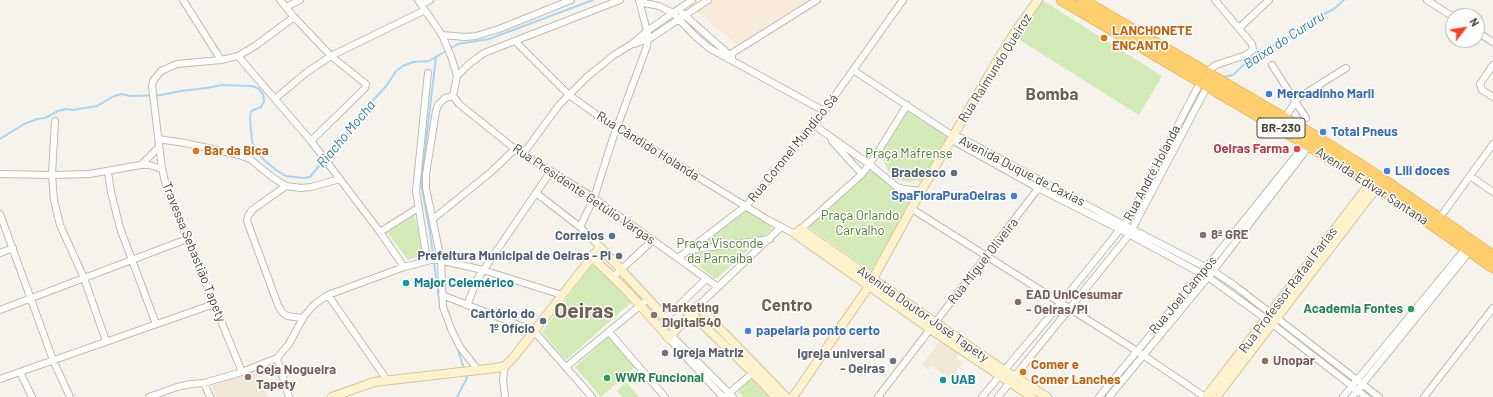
<!DOCTYPE html>
<meta charset="utf-8">
<style>
body{margin:0}
#map{position:relative;width:1493px;height:397px;overflow:hidden;background:#f6f3ec;font-family:Barlow,sans-serif}
canvas{display:block}
.north{position:absolute;left:1445px;top:8px;width:40px;height:40px;box-sizing:border-box;background:#fff;border:1px solid #b7b4b0;border-radius:50%;rotate:59deg;font-size:11px;font-weight:700;line-height:16px;text-align:center;color:#4b4439}
.north::after{content:'';display:block;margin:auto;width:14px;height:18px;background:#fc3f1d;clip-path:polygon(50% 0,100% 100%,50% 72%,0 100%)}
</style>
<div id="map">
<canvas width="1493" height="397"></canvas>
<div class="north">N</div>
</div>
<script>
const ctx = document.querySelector('canvas').getContext('2d');
ctx.lineJoin = 'round';
function fillPath(path, color) { ctx.fillStyle = color; ctx.fill(path, 'evenodd'); }
const poly = rows => new Path2D(rows.map(r => 'M' + r).join(''));
function strokePath(path, color, width, dash) { ctx.strokeStyle = color; ctx.lineWidth = width; ctx.lineCap = dash ? 'butt' : 'round'; ctx.setLineDash(dash || []); ctx.stroke(path); }
function label(font, color, halo, rows, align = 'center') {
  ctx.font = font + ' Barlow,sans-serif'; ctx.lineWidth = 3; ctx.setLineDash([]); ctx.textBaseline = 'middle'; ctx.strokeStyle = halo; ctx.fillStyle = color; for (const [text, x, y, turn = 0] of rows) {
    ctx.save(); ctx.translate(x, y); ctx.rotate((+turn || 0) * Math.PI / 180); ctx.textAlign = isNaN(turn) ? turn : align; if (halo) ctx.strokeText(text, 0, 0); ctx.fillText(text, 0, 0); ctx.restore();
  }
}
fillPath(poly([
 [713,0,812,0,737,45,696,11]
]), '#f7ead8');
fillPath(poly([
 [940,341,949,349,952,346,959,353,956,358,963,362,956,372,964,378,959,385,932,366,928,370,922,365],
 [259,369,268,397,215,397,211,386]
]), '#efe8d6');
fillPath(poly([
 [1040,0,1042,0,1162,76,1139,115,1015,37],
 [912,111,946,134,948,137,933,161,923,180,910,182,896,179,888,171,884,162,882,151,907,112],
 [875,165,887,184,901,193,915,194,871,271,807,226,846,193],
 [750,208,768,220,772,229,717,278,714,278,686,256,718,231],
 [414,214,424,253,408,260,386,231],
 [594,262,634,300,566,360,542,332],
 [608,337,635,367,601,397,575,367],
 [754,376,775,397,743,397,738,392],
 [626,382,639,397,622,397,617,391]
]), '#d2eab5');
strokePath(poly([
 [436,57,421,184,430,232,440,306],
 [1224,77,1233,75,1251,58,1307,27,1318,17,1334,9,1344,0],
 [0,139,24,124,37,119,45,118,58,111,66,109,73,110,97,106,114,96,122,94,130,96,161,95,181,91,207,88,222,85,251,86,258,88,263,94,264,101,261,107,251,111,250,118,252,142,258,152,263,159,276,170,286,176,303,178,310,177,331,151,346,136,349,130,364,115,367,107,387,85,396,71,403,66,413,62,429,61,458,44,489,39,593,0],
 [1160,170,1200,93],
 [457,347,464,369],
 [457,397,467,378,466,373]
]), '#a9d4f2', 2);
const street = poly([
 [183,0,221,60],
 [280,0,294,17,331,56,366,84,365,88,357,96,311,141],
 [418,0,442,35,451,56,457,76,453,96],
 [1427,0,1453,17],
 [640,2,659,6,673,13,694,35,709,48,824,111],
 [422,4,430,0],
 [286,7,300,0],
 [682,13,732,57],
 [1239,28,1269,0],
 [1477,32,1493,42],
 [442,35,465,37,476,36,499,29,571,0],
 [515,41,569,95,600,117,768,220,795,234],
 [634,44,649,39,708,0],
 [238,56,311,141,380,232,404,267],
 [726,57,817,0],
 [1272,65,1306,118],
 [1493,65,1480,84,1482,90,1493,97],
 [853,70,953,136,961,138,1124,225,1213,271,1234,285,1379,397],
 [457,76,469,64,484,53,620,0],
 [453,96,459,104,515,149,594,198,718,287],
 [453,96,445,98,438,105,436,111,426,174,426,188,441,260,443,307,452,331,460,347,478,370],
 [276,98,307,72,331,56,425,10],
 [1284,119,1298,98,1346,68],
 [55,121,52,175,54,200,60,225,84,278,106,341],
 [814,125,869,164,897,187,904,189,921,191],
 [953,136,957,143,1038,188,1121,230,1208,277,1266,319,1366,397],
 [158,139,185,143,239,155,250,159,272,177,286,186,301,188,311,187,340,179],
 [832,141,862,174],
 [523,154,559,105,587,77,614,55,632,44,647,31,692,0],
 [141,165,159,147],
 [108,172,111,192,120,228,156,324],
 [0,174,52,175,89,174,141,165,149,165,162,169],
 [1470,176,1493,192],
 [286,186,252,210,248,216,247,221,278,305,282,312,287,316,303,318],
 [536,193,580,227,600,247],
 [912,209,1137,351,1205,397],
 [0,214,53,360,70,397],
 [433,219,491,172,515,149],
 [1439,219,1493,144],
 [580,227,594,198,613,138,647,46,648,35,639,0],
 [801,229,862,174,876,155,907,105],
 [380,232,418,208],
 [690,250,770,239],
 [0,253,13,248],
 [678,258,746,206,814,125,903,0],
 [427,260,416,191,428,73],
 [613,277,653,240],
 [328,295,387,380],
 [442,295,534,331,592,397],
 [467,305,478,278,551,171],
 [698,306,781,227],
 [0,310,187,239],
 [666,318,706,279],
 [609,332,665,397],
 [671,335,733,397],
 [668,338,723,397],
 [505,366,503,379,505,397],
 [566,367,648,299],
 [20,372,32,397],
 [242,372,167,189,162,169,152,86,153,81,161,71,177,64,221,60,238,56,255,46,294,17],
 [0,379,214,304],
 [204,383,210,397],
 [727,395,755,371],
 [149,397,177,387,191,384,204,383,242,372,277,358],
 [289,397,277,358,289,344,303,318,311,308,316,303,328,295,404,267,431,260,439,260,483,270,562,295],
 [878,397,1040,186],
 [982,397,1060,304,1130,217,1205,73,1216,65,1246,55,1253,50,1252,44,1215,0],
 [998,397,1129,235,1208,85],
 [1099,397,1202,273,1306,143],
 [1109,397,1213,271,1310,145],
 [1343,397,1466,248],
 [1352,397,1470,251],
 [1424,397,1493,308]
]);
const secondary = poly([
 [592,257,626,290,664,332,668,338,698,306,786,397],
 [691,313,753,373,776,397],
 [332,397,374,382,496,368,505,366,513,358,600,247,676,329],
 [793,397,869,286,921,191,997,61,1013,35,1038,0],
 [1032,397,930,329,795,234,801,229,1005,371,1047,397],
 [1206,397,1371,182],
 [1216,397,1377,187]
]);
const highway = poly([
 [1062,0,1371,182,1493,267],
 [1082,0,1316,137,1379,177,1493,256]
]);
strokePath(street, '#c2bbae', 8);
strokePath(secondary, '#d6c79b', 10);
strokePath(highway, '#e0a43c', 12);
strokePath(street, '#fff', 6);
strokePath(secondary, '#fff3cd', 8);
strokePath(highway, '#ffcf6e', 11);
for (const [x, y, r, color] of [
 [1104,38,4,"#e8710a"],
 [1269,94,4,"#3f7fe0"],
 [1323,132,4,"#3f7fe0"],
 [1297,149,4,"#e0444e"],
 [196,151,4,"#e8710a"],
 [1387,171,4,"#3f7fe0"],
 [954,173,4,"#5c6f8a"],
 [1014,196,4,"#3f7fe0"],
 [1203,235,4,"#8d6e63"],
 [612,236,4,"#5c6f8a"],
 [619,256,4,"#5c6f8a"],
 [406,283,4,"#0f9aa8"],
 [1018,302,4,"#8d6e63"],
 [1411,309,4,"#2e9e5b"],
 [654,315,4,"#8d6e63"],
 [543,321,4,"#5c6f8a"],
 [748,331,4,"#3f7fe0"],
 [665,353,4,"#6b7280"],
 [893,361,4,"#6b7280"],
 [1265,361,4,"#8d6e63"],
 [1023,372,4,"#e8710a"],
 [248,377,4,"#8d6e63"],
 [607,378,4,"#2e9e5b"],
 [943,380,4,"#0f9aa8"]
]) { const dot = new Path2D(); dot.arc(x, y, r, 0, 2 * Math.PI); ctx.fillStyle = color; ctx.fill(dot); strokePath(dot, '#fff', 1.5); }
for (const [x, y, w] of [
 [1281,128,48]
]) { const box = new Path2D(); box.roundRect(x - w / 2, y - 10, w, 20, 3); ctx.fillStyle = '#fff'; ctx.fill(box); strokePath(box, '#4b4439', 1); }
label('bold 12px', '#4b4439', null, [
 ["BR-230",1281,128]
]);
label('bold 13px', '#c56008', '#fff', [
 ["LANCHONETE",1112,31],
 ["ENCANTO",1112,46],
 ["Bar da Bica",204,151],
 ["Comer e",1031,365],
 ["Comer Lanches",1031,380]
], 'left');
label('13px', '#4b4439', '#fff', [
 ["Rua Raimundo Queiroz",995,68,-58],
 ["Rua Cândido Holanda",648,146,32],
 ["Rua Coronel Mundico Sá",793,148,-51],
 ["Avenida Duque de Caxias",1022,171,27],
 ["Rua André Holanda",1152,173,-62],
 ["Avenida Edivar Santana",1372,186,33],
 ["Rua Presidente Getúlio Vargas",584,194,34],
 ["Travessa Sebastião Tapety",194,252,68],
 ["Rua Miguel Oliveira",983,261,-52],
 ["Rua Professor Rafael Farias",1288,290,-53],
 ["Rua Joel Campos",1183,295,-50],
 ["Avenida Doutor José Tapety",923,314,35]
]);
label('bold 13px', '#366cbe', '#fff', [
 ["Mercadinho Marli",1277,94],
 ["Total Pneus",1331,132],
 ["Lili doces",1395,171],
 ["SpaFloraPuraOeiras",1006,196,"right"],
 ["papelaria ponto certo",756,331]
], 'left');
label('bold 13px', '#be3a42', '#fff', [
 ["Oeiras Farma",1289,149]
], 'right');
label('13px', '#4a7f2a', '#fff', [
 ["Praça Mafrense",909,154],
 ["Praça Orlando",860,216],
 ["Carvalho",860,231],
 ["Praça Visconde",720,244],
 ["da Parnaíba",720,259]
]);
label('bold 13px', '#4e5e75', '#fff', [
 ["Bradesco",946,173],
 ["Correios",604,236],
 ["Prefeitura Municipal de Oeiras - Pi",611,256],
 ["Cartório do",535,314],
 ["1º Ofício",535,329]
], 'right');
label('bold 13px', '#785e54', '#fff', [
 ["8ª GRE",1211,235],
 ["EAD UniCesumar",1026,295],
 ["- Oeiras/PI",1026,310],
 ["Marketing",662,308],
 ["Digital540",662,323],
 ["Unopar",1273,361],
 ["Ceja Nogueira",256,370],
 ["Tapety",256,385]
], 'left');
label('bold 13px', '#0d838f', '#fff', [
 ["Major Celemérico",414,283],
 ["UAB",951,380]
], 'left');
label('bold 13px', '#27864d', '#fff', [
 ["Academia Fontes",1403,309],
 ["WWR Funcional",615,378,"left"]
], 'right');
label('bold 13px', '#5b616d', '#fff', [
 ["Igreja Matriz",673,353],
 ["Igreja universal",885,354,"right"],
 ["- Oeiras",885,369,"right"]
], 'left');
label('italic 14px', '#2e7ab2', '#fff', [
 ["Baixa do Cururu",1284,40,-33],
 ["Riacho Mocha",346,134,-50]
]);
label('bold 17px', '#6e6250', '#fff', [
 ["Bomba",1052,94],
 ["Centro",787,305]
]);
label('bold 21px', '#6e6250', '#fff', [
 ["Oeiras",584,311]
]);
</script>
